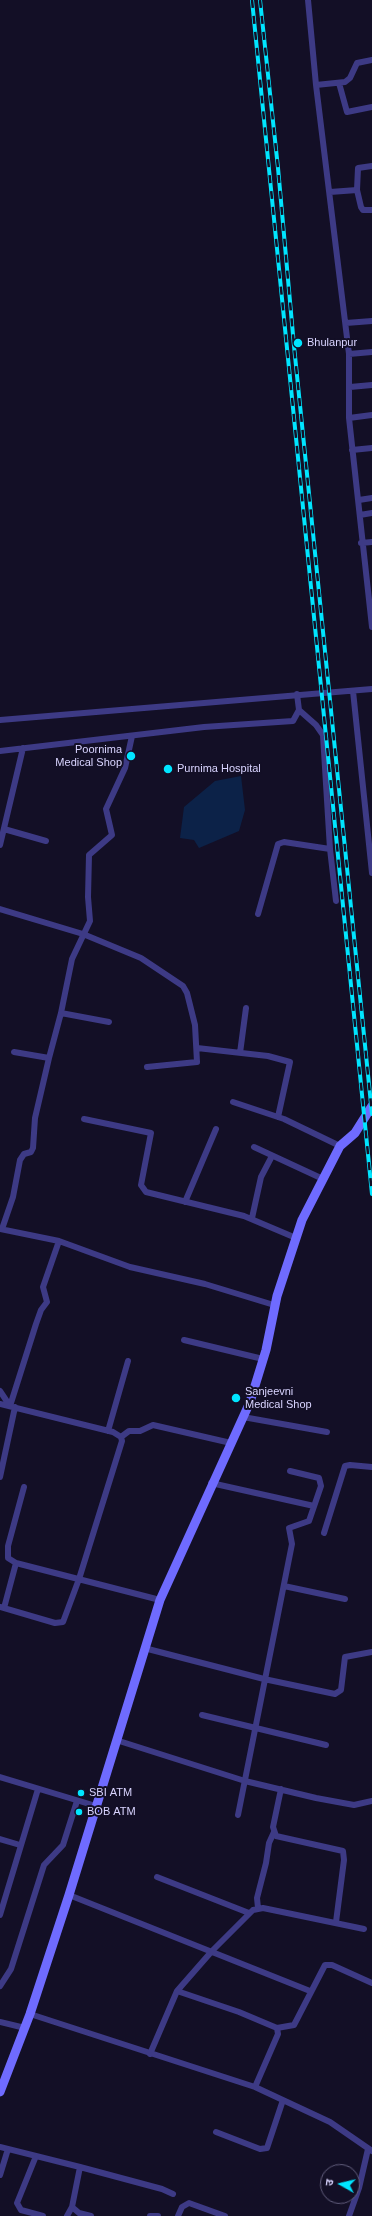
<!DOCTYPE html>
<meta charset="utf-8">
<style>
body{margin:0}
#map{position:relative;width:372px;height:2216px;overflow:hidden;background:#130f26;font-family:Helvetica,"Noto Sans Devanagari",sans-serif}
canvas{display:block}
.north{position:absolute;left:320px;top:2164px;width:40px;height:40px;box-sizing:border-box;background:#130f26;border:1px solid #625e7d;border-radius:50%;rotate:278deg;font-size:11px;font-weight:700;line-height:16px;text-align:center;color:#d9d4ff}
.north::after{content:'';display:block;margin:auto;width:14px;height:18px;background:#00e5ff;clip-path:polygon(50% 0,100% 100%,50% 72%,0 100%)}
</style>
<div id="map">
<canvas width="372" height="2216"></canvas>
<div class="north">उ</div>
</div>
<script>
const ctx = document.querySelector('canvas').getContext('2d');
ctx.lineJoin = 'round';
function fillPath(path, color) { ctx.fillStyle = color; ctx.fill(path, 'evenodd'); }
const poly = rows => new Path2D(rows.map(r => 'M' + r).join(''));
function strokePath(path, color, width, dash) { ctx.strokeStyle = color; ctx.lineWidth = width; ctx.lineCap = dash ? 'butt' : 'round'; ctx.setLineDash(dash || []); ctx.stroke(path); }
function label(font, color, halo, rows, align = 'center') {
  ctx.font = font + ' Helvetica,sans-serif'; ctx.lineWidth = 4; ctx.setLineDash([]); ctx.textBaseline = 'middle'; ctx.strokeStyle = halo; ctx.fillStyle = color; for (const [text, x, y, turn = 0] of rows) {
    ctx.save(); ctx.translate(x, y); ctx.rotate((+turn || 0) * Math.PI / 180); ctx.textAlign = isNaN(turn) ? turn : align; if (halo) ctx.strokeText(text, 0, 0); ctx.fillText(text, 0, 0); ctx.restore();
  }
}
fillPath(poly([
 [241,776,245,810,239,831,199,848,194,840,180,838,184,807,215,781]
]), '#0c2248');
strokePath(poly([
 [308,0,316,85,349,354,349,418,372,627],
 [339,83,347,112,372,107],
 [316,85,345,82,350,78,357,63,372,60],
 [357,190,361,207,363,210,372,210],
 [330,192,357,190,358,168,372,166],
 [346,323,372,321],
 [349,354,372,352],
 [350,387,372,385],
 [349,418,372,415],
 [352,450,372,448],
 [359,500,372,498],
 [360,515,372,513],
 [361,543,372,542],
 [353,691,372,873],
 [299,710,316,725,323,735,330,849,336,901],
 [0,720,372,689],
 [0,751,204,727,293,721,299,710,297,694],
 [4,829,46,841],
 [0,845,23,748],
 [0,909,83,934,141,958,183,986,187,993,195,1025,197,1062,147,1067],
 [258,914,278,844,284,842,330,849],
 [61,1013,109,1022],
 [197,1048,268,1056,290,1062,278,1117],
 [14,1052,49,1058,61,1013,72,959,90,921,88,897,89,855,112,835,106,809,125,768,132,736],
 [240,1053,246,1008],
 [233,1102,284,1119,340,1146],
 [84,1119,151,1133,141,1185,146,1192,244,1216,296,1238],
 [254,1147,323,1179],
 [185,1202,216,1129],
 [252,1218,261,1177,272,1156],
 [0,1229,59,1241,43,1287,47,1302,41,1310,36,1324,10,1406],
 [2,1229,13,1197,20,1160,24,1154,31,1152,33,1148,35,1118,49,1058],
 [59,1241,130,1267,205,1284,274,1305],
 [184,1340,263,1359],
 [0,1391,10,1406],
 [0,1404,113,1432,121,1437,122,1441,79,1579,63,1622,55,1623,0,1607],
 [243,1417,327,1432],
 [108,1431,128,1361],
 [121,1437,129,1431,140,1431,153,1425,231,1443],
 [0,1477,15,1407],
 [211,1483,314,1506],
 [24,1487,8,1546,8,1558,16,1563,160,1600],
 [324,1533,345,1466,350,1465,372,1467],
 [284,1586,345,1599],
 [4,1608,16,1563],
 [144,1648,264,1679,335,1694,341,1690,345,1657,372,1652],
 [202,1715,326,1745],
 [116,1740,245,1781,316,1798,354,1805,372,1801],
 [0,1777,96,1806],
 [281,1789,273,1827,276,1836,343,1851,344,1860,336,1922],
 [238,1815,292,1544,289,1528,309,1521,321,1486,319,1478,290,1471],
 [0,1839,20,1845],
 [157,1877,249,1913],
 [69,1895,310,1991],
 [258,1908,257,1898,266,1863,269,1843,274,1832],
 [0,1915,38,1789],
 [0,1986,11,1969,44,1865,63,1845,77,1801],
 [177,1991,239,2012,277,2028,278,2034,255,2087],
 [30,2014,255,2087,330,2122,372,2151],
 [0,2022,25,2028],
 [277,2028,294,2025,325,1965,332,1965,372,1983],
 [150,2054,177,1991,212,1951,253,1910,263,1908,364,1929],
 [216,2132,260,2149,267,2148,283,2100],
 [0,2147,80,2167,72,2207,79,2213,91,2216],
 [36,2156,17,2203,21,2210,43,2216],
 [80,2167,162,2189,173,2194],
 [0,2175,8,2149],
 [67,2216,72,2207],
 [150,2216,158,2216],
 [178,2216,182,2207,189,2203,225,2216],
 [349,2216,359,2188,368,2149]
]), '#3d3a85', 6);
strokePath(poly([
 [0,2092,30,2014,69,1895,160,1600,250,1402,266,1350,277,1296,302,1220,340,1146,355,1133,372,1106]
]), '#6f6bff', 9);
const rail = poly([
 [252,0,372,1194],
 [260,0,278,168,294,346,372,1114]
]);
strokePath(rail, '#00e5ff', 4);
strokePath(rail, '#130f26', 2.5, [8]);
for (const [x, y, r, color] of [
 [298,343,5,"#00e5ff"],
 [131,756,5,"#00e5ff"],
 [168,769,5,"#00e5ff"],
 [236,1398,5,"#00e5ff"],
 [81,1793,4,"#00e5ff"],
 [79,1812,4,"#00e5ff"]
]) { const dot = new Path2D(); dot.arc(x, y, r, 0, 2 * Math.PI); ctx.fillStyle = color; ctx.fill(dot); strokePath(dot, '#130f26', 1.5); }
label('11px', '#d9d4ff', '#130f26', [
 ["Bhulanpur",307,343],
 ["Poornima",122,750,"right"],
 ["Medical Shop",122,763,"right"],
 ["Purnima Hospital",177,769],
 ["Sanjeevni",245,1392],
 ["Medical Shop",245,1405],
 ["SBI ATM",89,1793],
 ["BOB ATM",87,1812]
], 'left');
</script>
